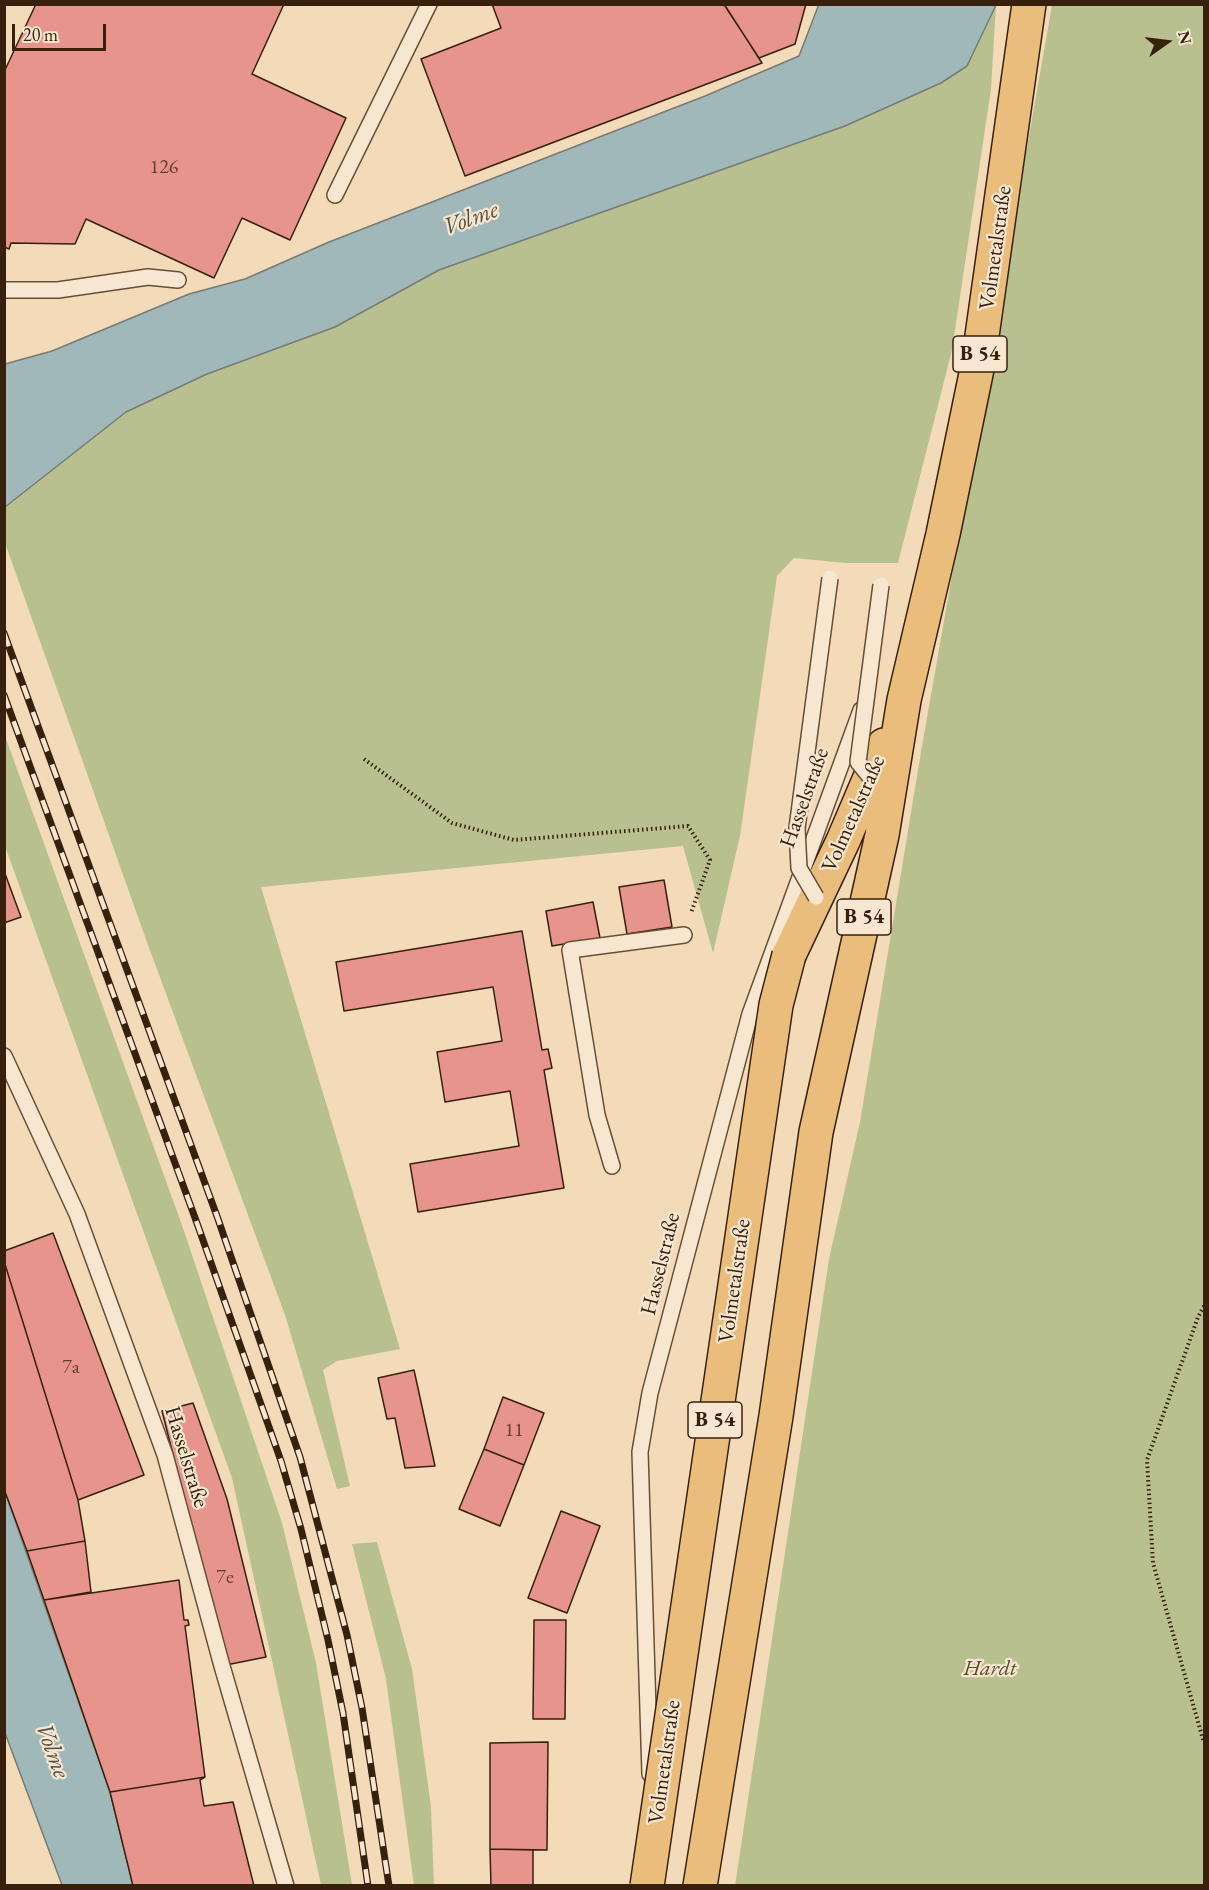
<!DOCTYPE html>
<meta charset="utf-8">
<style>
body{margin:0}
#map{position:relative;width:1209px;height:1890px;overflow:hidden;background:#f3dab8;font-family:"EB Garamond",serif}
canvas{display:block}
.frame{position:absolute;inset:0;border:6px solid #38210c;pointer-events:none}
.north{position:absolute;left:1137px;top:12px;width:60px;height:60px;-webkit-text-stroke:4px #f7e7d1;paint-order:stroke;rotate:76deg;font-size:16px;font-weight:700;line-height:24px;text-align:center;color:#38210c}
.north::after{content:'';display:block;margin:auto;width:21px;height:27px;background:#38210c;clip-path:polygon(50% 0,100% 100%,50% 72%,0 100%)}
.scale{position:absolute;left:12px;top:24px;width:94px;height:27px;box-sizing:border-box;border:3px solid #38210c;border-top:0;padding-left:8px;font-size:18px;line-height:21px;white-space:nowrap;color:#38210c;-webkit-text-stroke:4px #f7e7d1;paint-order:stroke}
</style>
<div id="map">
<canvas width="1209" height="1890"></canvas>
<div class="frame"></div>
<div class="north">N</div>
<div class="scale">20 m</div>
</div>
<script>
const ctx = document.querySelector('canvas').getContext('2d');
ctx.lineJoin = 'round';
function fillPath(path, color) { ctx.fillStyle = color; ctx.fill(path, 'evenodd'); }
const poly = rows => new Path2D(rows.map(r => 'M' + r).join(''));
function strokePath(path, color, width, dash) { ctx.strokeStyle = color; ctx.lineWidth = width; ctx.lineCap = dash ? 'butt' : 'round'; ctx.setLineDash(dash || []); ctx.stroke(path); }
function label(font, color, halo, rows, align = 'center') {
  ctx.font = font + ' "EB Garamond",serif'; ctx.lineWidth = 4.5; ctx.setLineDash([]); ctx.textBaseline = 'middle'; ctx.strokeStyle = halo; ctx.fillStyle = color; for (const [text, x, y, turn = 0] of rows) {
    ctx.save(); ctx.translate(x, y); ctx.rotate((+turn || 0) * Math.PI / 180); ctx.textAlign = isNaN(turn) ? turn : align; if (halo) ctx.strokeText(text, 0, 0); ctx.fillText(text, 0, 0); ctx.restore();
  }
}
fillPath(poly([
 [996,5,991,89,952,350,898,563,846,563,794,558,777,576,740,836,713,953,683,846,261,887,400,1349,337,1361,323,1370,350,1486,337,1489,285,1315,148,945,5,543,4,507,126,412,207,374,335,327,439,270,845,126,967,66],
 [1052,5,1204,5,1204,1885,735,1886,829,1259,860,1122,921,752],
 [4,733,183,1228,282,1523,316,1663,352,1885,321,1885,232,1478,5,846],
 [377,1542,412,1669,431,1807,434,1885,414,1885,386,1679,352,1544]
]), '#b9c090');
const water = poly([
 [819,4,996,5,967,66,941,83,845,126,439,270,335,327,207,374,126,412,5,507,5,364,52,351,189,294,245,279,329,242,705,96,799,56,819,4],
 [4,1489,110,1792,133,1885,62,1885,5,1733,4,1489]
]);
fillPath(water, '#a0b8b9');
strokePath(water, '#767c74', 1.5);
const building = poly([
 [36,4,284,4,252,74,346,118,290,240,242,218,214,278,86,219,75,244,11,243,9,249,4,247,4,72,36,4],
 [492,4,724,4,762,63,465,176,421,59,501,28,492,4],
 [728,4,806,4,795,44,759,58,725,6,728,4],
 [4,871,21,917,4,923,4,871],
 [664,880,672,927,627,934,619,887,664,880],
 [593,902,600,938,552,946,546,911,593,902],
 [522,931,542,1050,548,1049,552,1068,544,1070,564,1188,418,1212,410,1164,519,1146,510,1091,445,1102,437,1052,502,1041,493,987,344,1011,336,962,522,931],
 [53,1233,144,1475,78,1500,4,1261,4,1251,53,1233],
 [4,1261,78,1500,85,1541,27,1551,4,1489,4,1261],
 [414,1370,435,1466,405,1468,395,1418,387,1419,378,1378,414,1370],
 [503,1397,544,1413,524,1465,484,1449,503,1397],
 [193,1403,227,1499,266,1657,226,1665,162,1411,193,1403],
 [484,1449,524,1465,500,1526,459,1509,484,1449],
 [561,1511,600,1526,567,1613,528,1598,561,1511],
 [85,1541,91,1592,44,1600,27,1551,85,1541],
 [179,1580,184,1620,188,1620,189,1625,185,1626,205,1777,110,1792,44,1600,179,1580],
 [534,1620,566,1620,565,1719,533,1719,534,1620],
 [548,1742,547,1850,490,1849,490,1743,548,1742],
 [205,1777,200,1780,204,1806,233,1802,254,1886,133,1886,110,1792,205,1777],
 [490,1849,533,1850,533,1886,491,1886,490,1849]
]);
fillPath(building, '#e6948c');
strokePath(building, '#38210c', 1.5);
const service = poly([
 [335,195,429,4],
 [4,290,58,290,148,277,178,280],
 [4,1056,77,1214,165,1455,222,1666,286,1886],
 [612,1166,597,1115,570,950,684,935],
 [650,1774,640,1452,650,1393,750,1014,861,710]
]);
const primary = poly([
 [789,955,843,841,884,745],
 [700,1886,776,1416,816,1132,882,835,904,700,943,534,978,364,1029,4]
]);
strokePath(service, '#674f37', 18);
strokePath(primary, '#38210c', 36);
strokePath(poly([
 [364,759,452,823,514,840,688,826,710,860,691,913],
 [1204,1306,1198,1317,1147,1460,1153,1563,1204,1743]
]), '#38210c', 4, [1.5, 3]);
strokePath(service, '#f7e7d1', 15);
strokePath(primary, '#eabd7c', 33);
const rail = poly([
 [4,633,218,1219,300,1457,347,1635,362,1708,389,1886],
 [4,695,198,1226,281,1461,301,1529,328,1640,343,1713,368,1886]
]);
strokePath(rail, '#38210c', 7);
strokePath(rail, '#f7e7d1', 4.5, [14]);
const serviceBridge = poly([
 [871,778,858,762,881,585],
 [816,897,799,868,797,828,830,578]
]);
const primaryBridge = poly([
 [647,1886,776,1005,789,955]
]);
strokePath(serviceBridge, '#674f37', 18, []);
strokePath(primaryBridge, '#38210c', 36, []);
strokePath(serviceBridge, '#f7e7d1', 15);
strokePath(primaryBridge, '#eabd7c', 33);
label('20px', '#643e2c', null, [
 ["126",164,168],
 ["7a",71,1368],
 ["11",514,1431],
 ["7e",225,1578]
]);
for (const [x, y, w] of [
 [980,354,54],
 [864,917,54],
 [715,1420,54]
]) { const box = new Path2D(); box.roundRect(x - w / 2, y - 18, w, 36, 4.5); ctx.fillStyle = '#f7e7d1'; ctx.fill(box); strokePath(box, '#38210c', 1.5); }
label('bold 21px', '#38210c', null, [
 ["B 54",980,354],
 ["B 54",864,917],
 ["B 54",715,1420]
]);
label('22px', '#38210c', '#f7e7d1', [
 ["Volmetalstraße",996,248,-82],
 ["Hasselstraße",805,798,-70],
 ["Volmetalstraße",854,814,-66],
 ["Hasselstraße",661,1264,-76],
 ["Volmetalstraße",735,1281,-82],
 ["Hasselstraße",186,1457,73],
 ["Volmetalstraße",665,1762,-82]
]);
label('italic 22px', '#58492d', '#f7e7d1', [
 ["Hardt",990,1669]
]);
label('italic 24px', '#574e40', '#f7e7d1', [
 ["Volme",471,219,-20],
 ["Volme",52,1751,70]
]);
</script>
